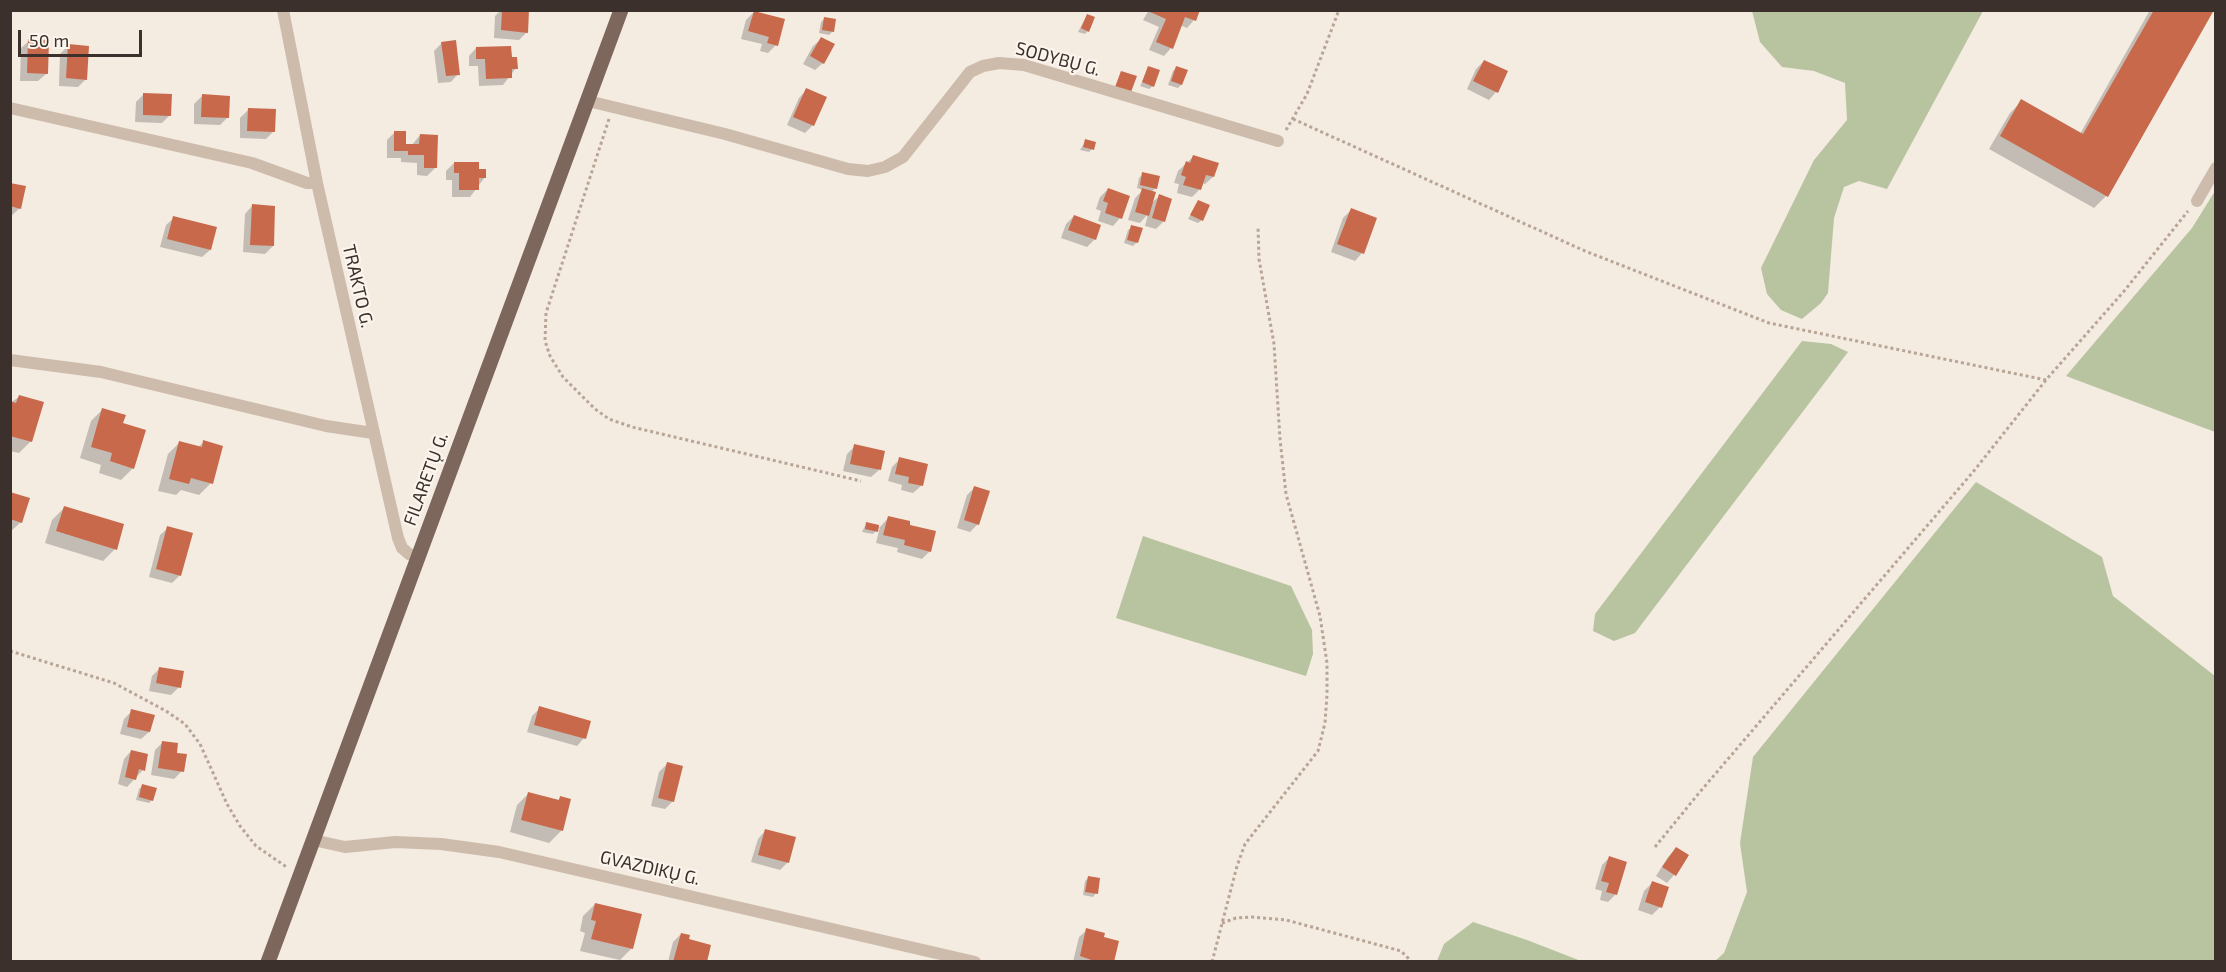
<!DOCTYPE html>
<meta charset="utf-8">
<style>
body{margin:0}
#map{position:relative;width:2226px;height:972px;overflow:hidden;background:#f4ebe1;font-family:"Exo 2",sans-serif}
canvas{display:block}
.frame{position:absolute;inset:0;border:12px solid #3b302b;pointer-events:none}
.scale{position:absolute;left:18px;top:30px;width:124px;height:27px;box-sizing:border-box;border:3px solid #3b302b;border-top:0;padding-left:8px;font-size:18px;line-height:21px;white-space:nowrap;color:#3b302b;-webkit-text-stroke:4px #fbf5ee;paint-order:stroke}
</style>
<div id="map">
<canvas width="2226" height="972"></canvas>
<div class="frame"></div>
<div class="scale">50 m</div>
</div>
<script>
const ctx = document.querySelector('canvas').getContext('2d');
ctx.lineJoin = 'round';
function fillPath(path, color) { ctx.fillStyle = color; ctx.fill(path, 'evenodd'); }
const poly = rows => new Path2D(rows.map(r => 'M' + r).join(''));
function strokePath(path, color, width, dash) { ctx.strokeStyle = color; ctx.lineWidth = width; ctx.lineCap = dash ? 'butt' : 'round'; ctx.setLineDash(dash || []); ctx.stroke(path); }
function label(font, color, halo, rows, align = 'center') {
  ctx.font = font + ' "Exo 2",sans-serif'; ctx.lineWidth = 4.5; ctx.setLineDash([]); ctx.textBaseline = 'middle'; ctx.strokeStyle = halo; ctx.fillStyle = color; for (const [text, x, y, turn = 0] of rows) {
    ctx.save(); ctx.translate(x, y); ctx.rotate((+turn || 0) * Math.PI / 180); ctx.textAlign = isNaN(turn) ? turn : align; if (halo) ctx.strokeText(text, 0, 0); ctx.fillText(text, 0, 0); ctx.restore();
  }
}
fillPath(poly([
 [1752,11,1983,11,1887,189,1859,181,1844,187,1834,218,1828,293,1821,303,1802,319,1781,310,1767,294,1761,268,1814,160,1847,120,1845,83,1814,71,1782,67,1760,42],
 [2215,191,2216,432,2215,432,2066,376,2192,228],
 [1802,341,1831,344,1848,352,1635,633,1614,641,1593,631,1595,614],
 [1976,482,2102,557,2113,596,2215,676,2215,961,1715,961,1724,953,1747,892,1740,843,1753,757],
 [1143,536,1291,586,1312,630,1313,654,1306,676,1116,618],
 [1473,922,1527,940,1581,961,1437,961,1444,944]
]), '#b8c4a0');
fillPath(poly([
 [501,10,528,10,527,32,519,40,494,38,495,16],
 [1149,10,1195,10,1194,20,1187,28,1180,25,1171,48,1164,56,1149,50,1159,27,1143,20],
 [2150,10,2212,10,2106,196,2094,208,1989,149,2010,113,2022,101,2080,134],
 [754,12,776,45,768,53,760,51,762,44,741,39,746,20],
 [1087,15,1088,31,1085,34,1078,32],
 [825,18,833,31,829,35,819,33,821,22],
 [821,39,823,63,815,70,803,64,813,46],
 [29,41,46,74,38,81,20,81,21,48],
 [442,43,458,74,451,82,438,83,434,51],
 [68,46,86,79,78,87,59,86,60,54],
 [476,48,510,58,516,68,503,85,479,86,478,66,469,66,469,56],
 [1484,61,1496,92,1489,100,1467,89,1476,69],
 [1149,68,1153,86,1149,89,1140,86],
 [1176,68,1186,71,1181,85,1178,88,1168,85,1173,71],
 [806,90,813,125,805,133,787,125,799,98],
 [144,94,170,115,162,123,135,122,136,102],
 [202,96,228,117,220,125,194,124,194,104],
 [248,110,274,131,266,139,240,138,240,118],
 [395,132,405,145,412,145,420,135,435,168,427,176,417,175,417,163,401,162,401,158,387,158,387,140],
 [1086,141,1092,149,1089,152,1080,150],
 [1194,156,1213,177,1205,184,1201,183,1199,190,1192,197,1177,193,1179,184,1174,183,1178,171],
 [454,163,478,170,485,177,470,197,452,197,452,180,446,180,446,171],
 [1143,174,1156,188,1151,192,1150,205,1159,196,1164,221,1156,229,1145,226,1148,214,1140,223,1128,220,1135,198,1143,190,1137,188,1139,178],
 [10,184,20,208,10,217],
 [1108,189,1120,218,1113,226,1098,221,1101,211,1096,209,1100,197],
 [1198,202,1202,220,1198,223,1188,219],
 [252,206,273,246,265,254,243,252,245,214],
 [1351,210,1362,253,1355,261,1331,252,1343,218],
 [1074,216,1099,226,1094,240,1087,247,1061,238,1066,224],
 [174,218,210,250,202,257,160,247,166,225],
 [1132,227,1137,242,1133,246,1124,243,1128,230],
 [19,397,31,441,19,453,10,451,10,403],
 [103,409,133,468,121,480,99,473,101,465,80,458,91,421],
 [180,442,198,447,204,442,211,483,199,495,181,490,176,495,158,491,168,454],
 [855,446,879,470,871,477,843,471,847,454],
 [900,459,921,486,913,493,901,490,902,485,888,481,892,467],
 [974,488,978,524,970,532,957,528,967,495],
 [10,493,21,522,10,532],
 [64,508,115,549,103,561,45,543,52,520],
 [889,517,908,526,930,551,922,559,897,552,898,548,876,543,880,527,873,534,862,532,866,524,880,527],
 [168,528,180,575,172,583,149,577,160,535],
 [160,668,179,687,171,695,149,691,152,676],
 [540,708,584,738,577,746,527,732,532,716],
 [132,711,149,732,141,739,120,734,124,719],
 [163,742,175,754,182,771,174,779,151,775,155,750],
 [131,751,143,770,127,787,118,784,124,759],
 [667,764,673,801,665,809,651,806,659,772],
 [142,786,152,800,149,803,136,800,139,789],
 [529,793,557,801,560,798,561,831,549,843,510,832,517,805],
 [765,831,788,862,780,870,751,862,758,839],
 [1676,849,1674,875,1667,883,1656,876,1668,857],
 [1610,857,1625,863,1615,895,1608,902,1600,900,1602,891,1595,889,1602,865],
 [1088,878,1096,893,1093,897,1083,895,1085,881],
 [1652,883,1660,907,1652,915,1638,910,1644,891],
 [595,904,632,948,620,960,580,951,585,933,580,931,583,916],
 [1087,930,1102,939,1112,962,1073,962,1079,937],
 [681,934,687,941,706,962,668,962,673,942]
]), '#0003');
fillPath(poly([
 [502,10,529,10,528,33,501,30],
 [1151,10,1200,10,1196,21,1185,17,1173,49,1156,42,1166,19,1150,12],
 [2154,10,2214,10,2108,197,2000,136,2021,99,2083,134],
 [754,11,785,19,778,46,767,43,769,37,748,31],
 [1087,14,1095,17,1089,32,1081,28],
 [824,17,836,19,834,32,822,30],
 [821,37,835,44,824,64,810,56],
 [28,39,49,40,48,74,27,73],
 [456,40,460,75,446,76,441,42],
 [68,44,89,46,87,80,66,78],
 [511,46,512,57,517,57,518,69,512,69,512,78,486,79,485,59,476,59,476,47],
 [1484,60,1508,71,1498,93,1473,81],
 [1148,66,1160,70,1154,87,1142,82],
 [1176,66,1188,70,1182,85,1171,81],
 [1121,71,1137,76,1131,92,1115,87],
 [806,88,827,97,814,126,793,117],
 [143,93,172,94,171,116,143,115],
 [202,94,230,96,229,118,201,117],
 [248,108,276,109,275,132,247,131],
 [394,131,406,131,406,144,419,144,420,134,438,135,437,168,424,168,424,155,408,155,408,151,394,151],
 [1085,139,1096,142,1094,150,1083,147],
 [1193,155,1219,163,1214,177,1206,175,1201,190,1183,185,1186,177,1181,175,1186,161,1190,163],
 [454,162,479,162,479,169,486,169,486,178,479,178,479,190,459,190,459,173,454,173],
 [1142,172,1160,176,1157,189,1140,185],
 [10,183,26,186,21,209,10,206],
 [1108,188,1130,196,1122,219,1105,213,1108,203,1103,201],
 [1142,188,1156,192,1149,216,1135,212],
 [1159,194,1172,199,1165,222,1152,218],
 [1198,200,1210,205,1203,221,1190,215],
 [252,204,275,206,274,246,250,245],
 [1351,208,1377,218,1364,254,1337,244],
 [1074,215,1101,225,1096,240,1068,230],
 [173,216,217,227,211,250,167,239],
 [1131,225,1143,228,1138,243,1127,240],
 [19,395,44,402,32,442,10,436,10,401,16,403],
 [102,408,126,415,123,423,146,430,134,469,110,461,112,453,91,447],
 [203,440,223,446,213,484,191,478,189,484,169,479,179,441,202,447],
 [854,444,885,451,881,470,850,464],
 [899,457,928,464,923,486,908,483,909,477,895,474],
 [974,486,990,491,979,525,964,520],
 [10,492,30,498,22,523,10,519],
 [64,506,124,524,117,550,56,531],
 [888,516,910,521,910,525,936,531,931,552,904,545,905,540,883,535],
 [866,522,879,525,878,532,865,529],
 [167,526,193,533,181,576,156,569],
 [159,667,184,671,181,688,156,683],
 [539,706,591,721,586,739,534,725],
 [131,709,155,715,150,732,127,727],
 [162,741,178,743,177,753,187,754,184,772,158,768],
 [131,750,148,754,145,771,139,769,136,780,125,777],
 [667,762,683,766,674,802,658,798],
 [142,784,157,788,153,801,139,797],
 [528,792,559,800,560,796,571,799,563,831,521,820],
 [765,829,796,837,789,863,758,855],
 [1676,847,1689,855,1676,876,1662,867],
 [1609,856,1627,862,1617,895,1606,892,1609,883,1601,881],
 [1088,876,1100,878,1098,894,1085,892],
 [1652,881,1669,887,1662,908,1645,902],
 [595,903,642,914,633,949,591,939,596,921,591,920],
 [1086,928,1105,933,1104,937,1119,941,1114,962,1097,962,1080,956],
 [681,933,690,935,689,939,711,945,707,962,673,962]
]), '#c8694b');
strokePath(poly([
 [609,119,546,313,545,341,550,356,563,377,595,409,609,419,632,427,861,481],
 [1293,119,1585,251,1769,323,2046,380],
 [1286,130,1307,94,1339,10],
 [10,651,114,683,166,711,185,724,200,744,227,804,240,826,256,846,288,868],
 [1655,847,1699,793,1973,472,2046,380,2125,290,2188,211],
 [1222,923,1236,918,1252,917,1286,920,1401,951,1412,962],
 [1212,962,1237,866,1245,844,1318,751,1325,723,1327,695,1327,663,1320,616,1286,494,1280,439,1274,344,1259,259,1258,226]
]), '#b9a596', 3, [3, 3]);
strokePath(poly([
 [283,10,317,183,398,538,402,548,409,554,418,557],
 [588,101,725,134,848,169,868,171,885,167,903,157,970,72,983,66,999,63,1024,65,1278,141],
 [10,108,252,163,307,183,317,183],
 [2197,201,2216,168],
 [10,360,101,372,326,426,373,433],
 [313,840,345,847,395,842,441,844,499,852,975,962]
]), '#cdbbac', 12);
strokePath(poly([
 [268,962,621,10]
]), '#7d675c', 15);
label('18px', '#3b302b', '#fbf5ee', [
 ["SODYBŲ G.",1058,59,15],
 ["TRAKTO G.",358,286,77],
 ["FILARETŲ G.",426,479,-70],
 ["GVAZDIKŲ G.",650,868,13]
]);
</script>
